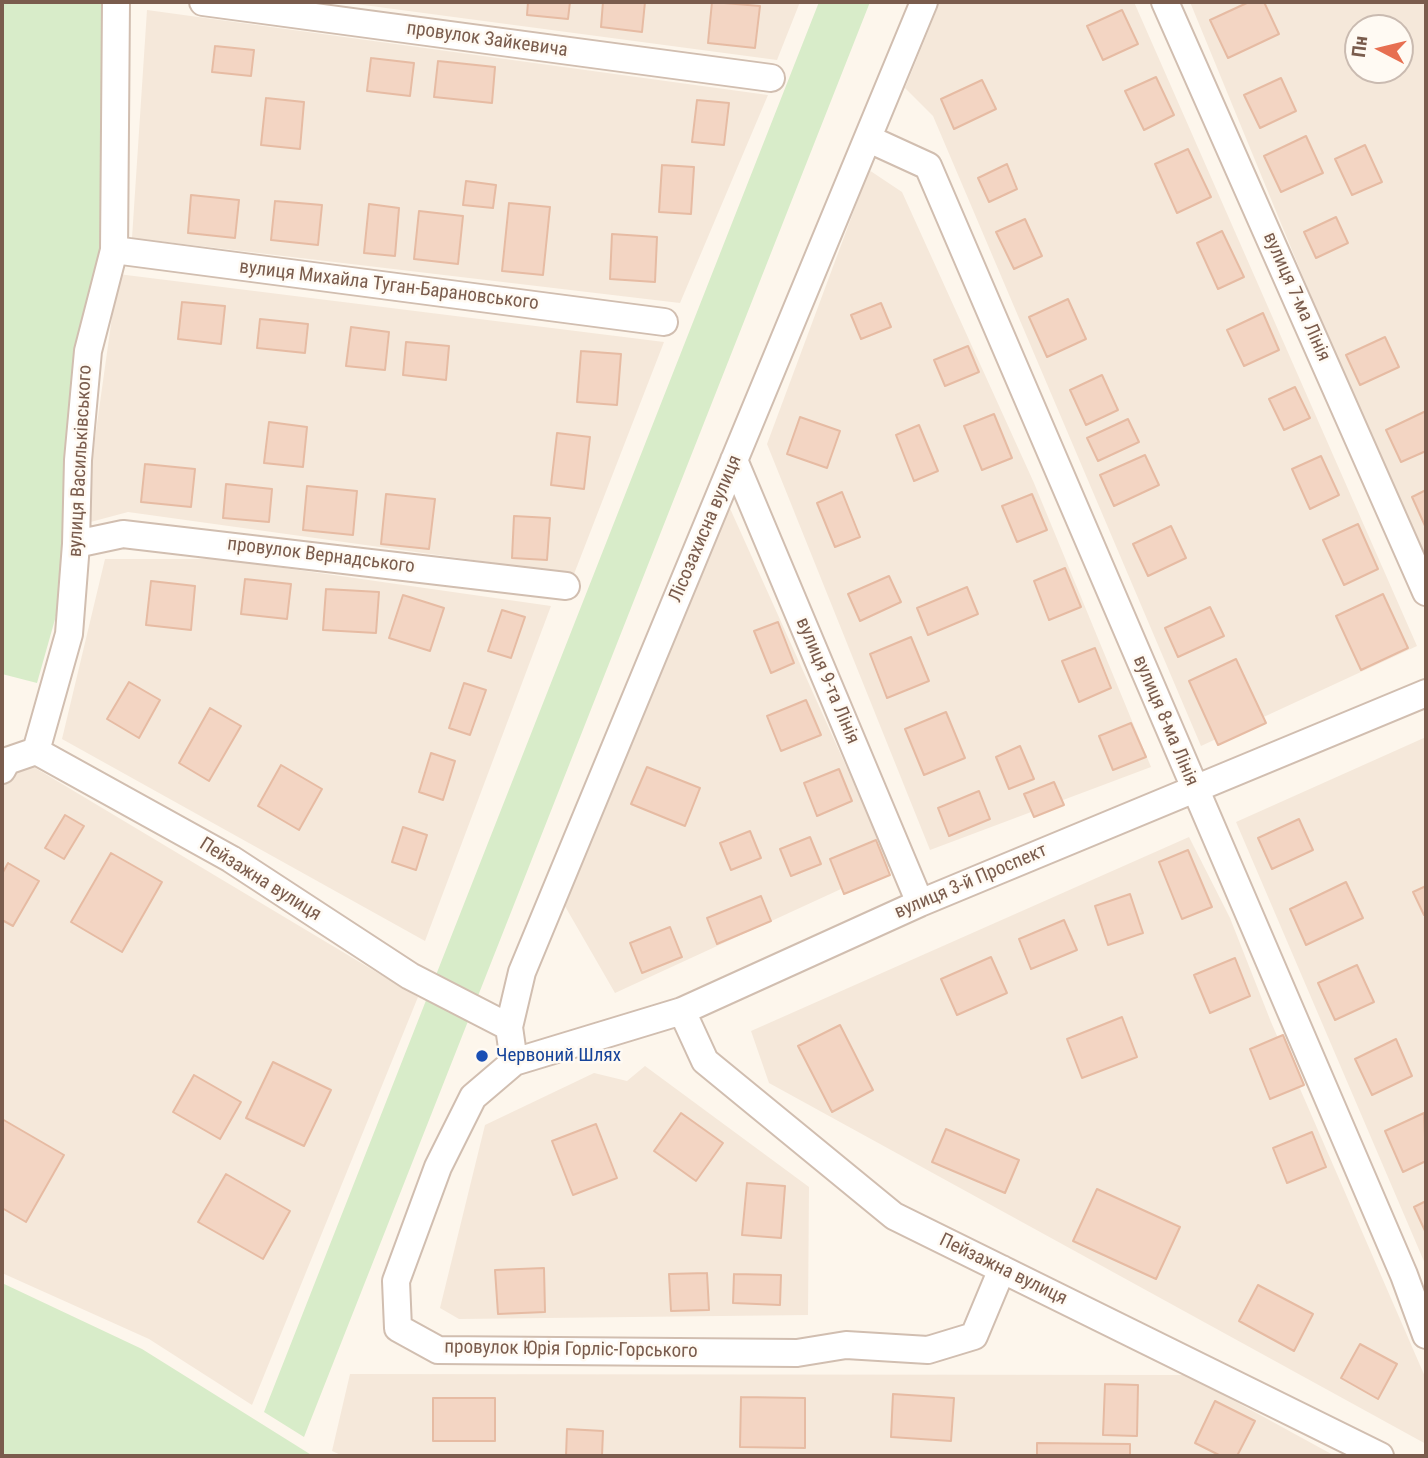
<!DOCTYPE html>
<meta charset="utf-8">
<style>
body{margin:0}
#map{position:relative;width:1428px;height:1458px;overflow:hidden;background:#fdf6ec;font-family:"Roboto Condensed",sans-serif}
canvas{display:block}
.frame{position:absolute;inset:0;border:4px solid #7a5c4d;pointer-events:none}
.north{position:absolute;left:1344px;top:14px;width:70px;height:70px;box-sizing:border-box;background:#fffaf3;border:2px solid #cabbb1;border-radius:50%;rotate:277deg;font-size:19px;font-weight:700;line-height:28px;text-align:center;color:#7a5c4d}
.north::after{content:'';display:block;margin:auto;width:24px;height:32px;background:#e76f51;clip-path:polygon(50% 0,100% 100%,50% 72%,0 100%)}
</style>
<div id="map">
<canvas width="1428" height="1458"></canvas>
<div class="frame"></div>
<div class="north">Пн</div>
</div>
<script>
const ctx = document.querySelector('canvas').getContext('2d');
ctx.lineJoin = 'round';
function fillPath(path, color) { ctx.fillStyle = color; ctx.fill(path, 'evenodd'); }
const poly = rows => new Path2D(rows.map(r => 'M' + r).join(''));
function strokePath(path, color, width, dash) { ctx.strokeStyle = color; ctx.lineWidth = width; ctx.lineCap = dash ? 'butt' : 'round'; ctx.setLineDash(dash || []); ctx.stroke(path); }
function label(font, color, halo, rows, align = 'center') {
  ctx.font = font + ' "Roboto Condensed",sans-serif'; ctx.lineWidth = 5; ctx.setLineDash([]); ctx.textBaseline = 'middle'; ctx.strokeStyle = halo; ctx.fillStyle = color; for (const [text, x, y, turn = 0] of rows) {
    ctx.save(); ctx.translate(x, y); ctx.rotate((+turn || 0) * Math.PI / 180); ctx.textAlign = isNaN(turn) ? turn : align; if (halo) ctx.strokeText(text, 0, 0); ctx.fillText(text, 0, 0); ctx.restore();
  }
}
fillPath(poly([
 [341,2,800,2,777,60],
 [940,2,1134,2,1417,646,1201,746,933,116,905,88],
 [1190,2,1426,2,1426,556,1317,311],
 [1358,28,1400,28,1400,70,1358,70],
 [147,10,768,95,680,303,132,238],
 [869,170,902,192,1034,483,1151,767,930,850,767,444],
 [118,274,664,342,574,574,128,512,83,524],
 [728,504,891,866,615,993,562,901],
 [105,559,221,559,551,606,425,941,62,739],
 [1426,737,1426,1266,1236,822],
 [2,748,418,997,252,1405,149,1339,2,1273],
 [1189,837,1230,918,1271,1022,1426,1379,1426,1444,769,1083,751,1031],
 [645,1066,809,1187,808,1315,459,1319,440,1308,485,1125,594,1073,627,1081],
 [350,1374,1187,1375,1335,1456,343,1456,332,1451]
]), '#f5e8da');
fillPath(poly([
 [2,2,105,2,101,251,63,591,37,683,2,674],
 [819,2,870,2,304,1437,264,1412],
 [2,1283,142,1349,313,1456,2,1456]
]), '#d8ecc9');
const building = poly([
 [528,2,570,2,568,19,527,15,528,2],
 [603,2,645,2,642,32,601,27,603,2],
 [712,2,760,6,755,48,708,43,712,2],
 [1249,2,1264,2,1279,34,1228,58,1210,20,1249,2],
 [1122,10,1138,44,1103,60,1087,26,1122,10],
 [215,46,254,50,251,76,212,72,215,46],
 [371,58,414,63,410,96,367,91,371,58],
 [438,61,495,67,492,103,434,97,438,61],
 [1156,77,1174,115,1144,130,1125,91,1156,77],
 [1281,78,1296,111,1260,128,1244,95,1281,78],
 [982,80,996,109,954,129,941,99,982,80],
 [266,98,304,102,300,149,261,145,266,98],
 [697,100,729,103,724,145,692,142,697,100],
 [1306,136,1323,173,1281,192,1264,156,1306,136],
 [1365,145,1382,182,1352,195,1335,159,1365,145],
 [1188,149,1211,197,1177,213,1155,164,1188,149],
 [1007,164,1017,189,989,202,978,178,1007,164],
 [662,165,694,167,691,214,659,212,662,165],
 [466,181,496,185,493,208,463,205,466,181],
 [191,195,239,200,235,238,188,233,191,195],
 [275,201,322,205,318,245,271,240,275,201],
 [509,203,550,207,543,275,502,271,509,203],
 [369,204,399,208,395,256,364,253,369,204],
 [419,211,463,216,458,264,414,259,419,211],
 [1336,217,1348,243,1316,258,1304,232,1336,217],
 [1025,219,1042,256,1014,269,996,232,1025,219],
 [1222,231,1244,277,1218,289,1197,243,1222,231],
 [612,234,657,237,655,282,610,279,612,234],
 [1068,299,1086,339,1047,357,1029,317,1068,299],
 [182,302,225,306,221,344,178,339,182,302],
 [881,303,891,327,861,339,851,315,881,303],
 [1263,313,1279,350,1244,366,1227,330,1263,313],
 [260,319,308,324,305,353,257,348,260,319],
 [351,327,389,332,385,370,346,366,351,327],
 [1385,337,1399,367,1360,385,1346,355,1385,337],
 [406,342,449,346,446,380,403,375,406,342],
 [968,346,979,372,945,386,934,360,968,346],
 [581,351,621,354,617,405,577,402,581,351],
 [1102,375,1118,410,1086,425,1070,390,1102,375],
 [1295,387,1310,418,1284,430,1269,399,1295,387],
 [1426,411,1426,451,1401,462,1386,430,1426,411],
 [994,414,1012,458,982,470,964,426,994,414],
 [800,417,840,431,827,468,787,454,800,417],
 [1128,419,1139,442,1098,461,1087,438,1128,419],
 [269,422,307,427,303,467,264,463,269,422],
 [919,425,938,471,914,481,896,435,919,425],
 [557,433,590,437,584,489,551,485,557,433],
 [1145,455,1159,485,1114,506,1100,475,1145,455],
 [1321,456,1339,495,1310,509,1292,469,1321,456],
 [145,464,195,469,191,507,141,502,145,464],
 [226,484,272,489,269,522,223,518,226,484],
 [307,486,357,491,353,535,303,530,307,486],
 [1426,490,1426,528,1412,497,1426,490],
 [842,492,860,537,835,547,817,503,842,492],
 [386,494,435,499,429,549,381,544,386,494],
 [1032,494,1047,530,1017,542,1002,506,1032,494],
 [514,516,550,518,547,560,512,558,514,516],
 [1358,524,1378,569,1344,585,1323,540,1358,524],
 [1171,526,1186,558,1148,576,1133,544,1171,526],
 [1065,568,1081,607,1049,620,1034,581,1065,568],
 [889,576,901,602,860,621,848,594,889,576],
 [245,579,291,584,287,619,241,614,245,579],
 [151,581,195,586,191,630,146,625,151,581],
 [967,587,978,614,928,635,917,608,967,587],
 [326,589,379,592,376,633,323,630,326,589],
 [1383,594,1408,648,1361,670,1336,616,1383,594],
 [403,595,444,608,430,651,389,638,403,595],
 [1210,607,1224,636,1178,657,1165,628,1210,607],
 [502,610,525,617,511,658,488,651,502,610],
 [778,622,794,663,771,673,754,631,778,622],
 [911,637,929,681,887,698,870,654,911,637],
 [1095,648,1111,688,1079,702,1062,661,1095,648],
 [1236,659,1266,723,1218,745,1189,681,1236,659],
 [129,682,160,700,139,738,107,719,129,682],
 [464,683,486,690,470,735,449,728,464,683],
 [806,700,821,735,781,751,767,716,806,700],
 [210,708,241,726,209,781,179,763,210,708],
 [946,712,965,758,924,775,905,729,946,712],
 [1131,723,1146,757,1113,770,1099,736,1131,723],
 [1020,746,1034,779,1009,789,996,757,1020,746],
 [431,753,455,761,443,800,419,792,431,753],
 [281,765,322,789,299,830,258,806,281,765],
 [647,767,700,788,685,826,631,804,647,767],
 [839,769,852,801,817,816,804,783,839,769],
 [1054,782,1064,805,1034,817,1024,794,1054,782],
 [979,791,990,819,949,836,938,808,979,791],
 [65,815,84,826,64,859,45,848,65,815],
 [1299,819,1313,850,1272,869,1258,838,1299,819],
 [403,827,427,835,416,870,392,862,403,827],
 [750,831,761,858,731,870,720,843,750,831],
 [810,837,821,864,791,876,780,849,810,837],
 [876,840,890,875,844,894,830,859,876,840],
 [1188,850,1212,907,1182,919,1159,862,1188,850],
 [111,853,162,882,122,952,71,922,111,853],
 [8,863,39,881,13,926,2,920,2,874,8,863],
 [1346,882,1363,918,1306,945,1290,909,1346,882],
 [1426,886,1426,914,1424,915,1413,892,1426,886],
 [1130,894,1143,933,1108,945,1095,906,1130,894],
 [761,896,771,921,717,944,707,918,761,896],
 [1064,920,1077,950,1031,969,1019,939,1064,920],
 [670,927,682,957,642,973,630,943,670,927],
 [991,957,1007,993,957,1015,941,979,991,957],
 [1235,958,1250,996,1210,1013,1194,975,1235,958],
 [1357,965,1374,1002,1335,1020,1318,983,1357,965],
 [1122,1017,1137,1057,1082,1078,1067,1039,1122,1017],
 [840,1025,873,1090,832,1112,798,1046,840,1025],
 [1283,1035,1304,1085,1270,1099,1250,1049,1283,1035],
 [1396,1039,1412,1076,1372,1095,1355,1059,1396,1039],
 [273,1062,331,1090,304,1146,246,1118,273,1062],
 [194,1075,241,1102,220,1139,173,1112,194,1075],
 [681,1113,723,1143,696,1181,654,1151,681,1113],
 [1424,1113,1426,1161,1403,1172,1385,1131,1424,1113],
 [2,1119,64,1155,26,1222,2,1208,2,1119],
 [596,1124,617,1178,573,1195,552,1141,596,1124],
 [946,1129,1019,1160,1005,1193,932,1162,946,1129],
 [1312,1132,1326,1167,1287,1183,1273,1148,1312,1132],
 [226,1174,290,1211,263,1259,198,1222,226,1174],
 [747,1183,785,1186,781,1238,742,1235,747,1183],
 [1097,1189,1180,1227,1156,1279,1073,1241,1097,1189],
 [1426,1201,1426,1233,1414,1207,1426,1201],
 [544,1268,545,1312,498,1314,495,1270,544,1268],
 [707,1273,709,1310,671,1311,669,1274,707,1273],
 [734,1274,781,1275,780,1305,733,1303,734,1274],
 [1258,1285,1313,1314,1294,1351,1239,1321,1258,1285],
 [1360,1344,1397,1364,1378,1399,1341,1378,1360,1344],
 [1105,1384,1138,1385,1137,1436,1103,1435,1105,1384],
 [893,1394,954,1398,951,1441,891,1437,893,1394],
 [741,1397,805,1398,805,1448,740,1447,741,1397],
 [433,1398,495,1398,495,1441,433,1441,433,1398],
 [1215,1401,1255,1421,1237,1456,1221,1456,1195,1443,1215,1401],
 [567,1429,603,1431,602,1456,566,1456,567,1429],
 [1037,1443,1130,1444,1130,1456,1037,1456,1037,1443]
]);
fillPath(building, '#f3d5c3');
strokePath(building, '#e6bba3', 2);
const street = poly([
 [203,2,771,78],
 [1165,2,1426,592],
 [869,139,928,166,1404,1275,1426,1335],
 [114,250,664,322],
 [734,460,920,903],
 [76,544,123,534,566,586],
 [36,751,69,634,76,544,78,460,88,351,114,250,116,2],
 [2,770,7,761,36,751,231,859,410,976,509,1027],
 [682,1011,705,1061,894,1216,1380,1456],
 [514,1062,509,1027,522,972,924,2],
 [1002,1269,974,1336,928,1350,846,1345,797,1353,438,1350,398,1328,396,1281,438,1167,473,1097,514,1062,682,1011,920,903,1426,693]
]);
strokePath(street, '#d1beb0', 30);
strokePath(street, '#fff', 26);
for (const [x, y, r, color] of [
 [482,1056,7,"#1a4fb4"]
]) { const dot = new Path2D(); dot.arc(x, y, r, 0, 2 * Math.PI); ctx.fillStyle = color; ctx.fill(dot); strokePath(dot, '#fffaf3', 2.5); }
label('19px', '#7a5c4d', '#fffaf3', [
 ["провулок Зайкевича",487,40,8],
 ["вулиця Михайла Туган-Барановського",389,286,7],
 ["вулиця 7-ма Лінія",1296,297,66],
 ["вулиця Васильківського",81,461,-87],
 ["Лісозахисна вулиця",706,529,-67],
 ["провулок Вернадського",321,556,7],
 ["вулиця 9-та Лінія",827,681,67],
 ["вулиця 8-ма Лінія",1165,721,67],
 ["Пейзажна вулиця",260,880,32],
 ["вулиця 3-й Проспект",971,882,-23],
 ["Пейзажна вулиця",1003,1270,26],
 ["провулок Юрія Горліс-Горського",571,1350,1]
]);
label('19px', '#164399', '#fffaf3', [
 ["Червоний Шлях",496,1056]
], 'left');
</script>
